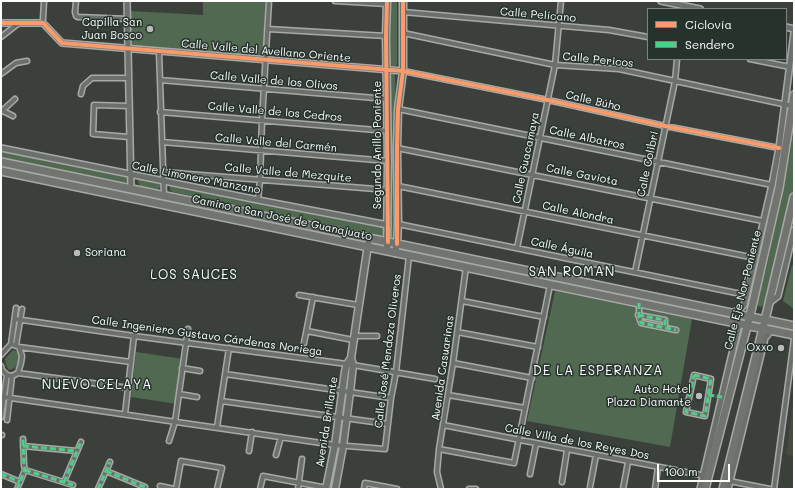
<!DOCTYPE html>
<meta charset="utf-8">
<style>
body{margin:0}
#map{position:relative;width:795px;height:490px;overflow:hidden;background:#3c403b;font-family:Mali,sans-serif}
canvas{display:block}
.frame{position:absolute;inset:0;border:2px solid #fff;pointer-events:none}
.legend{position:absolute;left:647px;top:8px;width:140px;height:52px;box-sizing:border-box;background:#26332d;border:1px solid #7d8581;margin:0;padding:5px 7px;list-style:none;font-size:12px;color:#fff}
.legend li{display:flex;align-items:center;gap:8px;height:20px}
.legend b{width:20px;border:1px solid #7d8581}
.scale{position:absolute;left:657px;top:464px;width:73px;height:18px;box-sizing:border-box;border:2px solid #fff;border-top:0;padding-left:5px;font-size:12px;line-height:14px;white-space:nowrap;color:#fff;-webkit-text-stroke:3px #26332d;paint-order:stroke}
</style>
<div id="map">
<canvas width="795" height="490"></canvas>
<div class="frame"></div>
<ul class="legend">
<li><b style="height:5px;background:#fa9b69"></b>Ciclovía</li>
<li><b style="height:5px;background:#4dcf88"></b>Sendero</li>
</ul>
<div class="scale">100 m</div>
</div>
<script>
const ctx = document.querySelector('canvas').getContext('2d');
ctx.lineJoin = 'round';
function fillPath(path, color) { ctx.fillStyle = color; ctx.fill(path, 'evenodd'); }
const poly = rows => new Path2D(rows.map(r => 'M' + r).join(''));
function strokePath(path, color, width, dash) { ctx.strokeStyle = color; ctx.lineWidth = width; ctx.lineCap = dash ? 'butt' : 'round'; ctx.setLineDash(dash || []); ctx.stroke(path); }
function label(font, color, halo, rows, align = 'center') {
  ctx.font = font + ' Mali,sans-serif'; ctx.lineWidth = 3; ctx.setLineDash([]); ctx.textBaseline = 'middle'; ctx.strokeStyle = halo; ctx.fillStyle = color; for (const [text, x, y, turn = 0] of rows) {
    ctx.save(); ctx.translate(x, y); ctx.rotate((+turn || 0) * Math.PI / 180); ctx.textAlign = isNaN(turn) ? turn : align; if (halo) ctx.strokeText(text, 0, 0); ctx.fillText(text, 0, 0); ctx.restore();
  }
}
fillPath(poly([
 [794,396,794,456,786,455]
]), '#474a40');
fillPath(poly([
 [203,1,265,1,264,57,129,48,129,11,203,15],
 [390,1,397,1,397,65,394,68,391,65],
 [390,73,395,73,395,77,397,229,395,240,390,238],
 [794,129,794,186,764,305,761,307,758,306,758,302,770,251,771,237,787,169],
 [1,151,129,177,130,180,128,182,123,182,1,158],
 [139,179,161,184,162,186,158,189,140,186,138,182],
 [170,186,383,228,385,230,385,234,381,236,376,236,173,192,170,190],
 [792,265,794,265,794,309,783,301],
 [555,291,692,319,670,447,527,421],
 [13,350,18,352,20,360,15,368,9,370,6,365,5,359],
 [136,352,183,359,177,404,131,397]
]), '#526951');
strokePath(poly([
 [708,395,717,396]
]), '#50534f', 4, [4, 2]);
const minor = poly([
 [76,1,75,12,76,16,78,17,128,19],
 [335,1,387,4],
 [403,12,609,30,648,37],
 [43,19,44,1],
 [268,29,386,36],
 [403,33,555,65,619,69,792,106],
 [1,37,19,23],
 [159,52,164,195],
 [750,59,790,67],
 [403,71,548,100,665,126,779,148],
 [1,74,16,63,27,61],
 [160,80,387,99],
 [81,94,83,86,92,78,128,78],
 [129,106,94,105,93,134,129,137],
 [398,109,772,185],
 [1,110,13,116],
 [3,110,15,99],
 [160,112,388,131],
 [162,142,388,161],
 [397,148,763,221],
 [163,172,388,190],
 [398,186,755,258],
 [258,200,260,180,262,120,269,1],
 [398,224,746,295],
 [517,248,555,65,561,1],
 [635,272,675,81,677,59],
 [299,295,358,305],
 [462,301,544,317],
 [639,303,639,317,641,323,676,330],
 [638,315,665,320,665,328],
 [15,319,134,336,347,364,435,379],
 [307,331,353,340],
 [457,332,538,347],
 [354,336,377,336],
 [304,343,313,297],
 [11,344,16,308],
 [16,345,22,309],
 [19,347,131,362],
 [1,355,11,344],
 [453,363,532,378],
 [1,366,2,370,7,375,12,376,18,373,21,363,22,356,19,347,11,344],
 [182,368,200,371],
 [18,373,129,388],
 [225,374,391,398],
 [694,375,711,379,705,416,686,412,694,375],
 [179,394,197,397],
 [448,395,525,408],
 [4,397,335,445,385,449,391,398,396,372,409,256],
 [221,401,388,424],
 [125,414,134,336],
 [1,417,7,375],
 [7,420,12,376],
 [443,425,706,476],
 [217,427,229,348],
 [1,435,2,435],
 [169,441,175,422,188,329],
 [23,446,77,451],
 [439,449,514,463,550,285],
 [249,451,252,432],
 [276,455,281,437],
 [25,470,73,485],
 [106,471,145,487],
 [1,474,20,482],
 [530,474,536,444],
 [729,481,770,489],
 [64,482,81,442],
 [562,482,567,450],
 [160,486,174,489],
 [590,487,596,455],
 [17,489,25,470,24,465,23,439],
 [98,489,110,462],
 [176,489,181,461,222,468,217,489],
 [260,489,263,476,327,488],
 [298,489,302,459],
 [364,489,365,483,397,489],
 [441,489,437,472,439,449,453,363,466,267],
 [469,489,476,489],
 [623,489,628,462],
 [655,489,658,467],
 [774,489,794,339]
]);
const tertiary = poly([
 [127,1,131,189],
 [661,1,700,9],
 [1,23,43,23,62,43,403,71],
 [786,27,794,29],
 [1,148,258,200,388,225],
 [769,303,778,296,794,230],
 [732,313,739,310,744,305,772,185,779,148,794,33],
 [700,489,739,324],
 [728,489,765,338,771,331]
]);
const secondary = poly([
 [387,1,386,36,388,161,387,251],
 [395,253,397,244,398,224,397,148,398,109,403,71,403,1],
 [326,489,335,445,345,371,347,364,351,358],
 [335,489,343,446,350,392,353,365,351,358,369,238]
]);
const primary = poly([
 [1,162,794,326],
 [1,171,794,335],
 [705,489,752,307,779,188,794,95],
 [723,489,765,320,794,197]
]);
strokePath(minor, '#a7a9a7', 7);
strokePath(tertiary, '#a7a9a7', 8);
strokePath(secondary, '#a7a9a7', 9);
strokePath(primary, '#a7a9a7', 10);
strokePath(minor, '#6c706d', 4);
strokePath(tertiary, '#6c706d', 5);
strokePath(secondary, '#6c706d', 6);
strokePath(primary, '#727470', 7);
strokePath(poly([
 [639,303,639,317,641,323,676,330],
 [638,315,665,320,665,328],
 [694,375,711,379,705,416,686,412,694,375],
 [708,395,722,397],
 [23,446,77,451],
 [25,470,73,485],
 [106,471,145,487],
 [1,474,20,482],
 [64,482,81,442],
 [17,489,25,470,24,465,23,439],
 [98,489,110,462]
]), '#4dcf88', 3, [6, 3]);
strokePath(poly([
 [387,1,386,36,388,242],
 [1,23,43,23,62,43,403,71,548,100,665,126,779,148],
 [397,244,397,148,398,109,403,71,403,1]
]), '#fa9b69', 4);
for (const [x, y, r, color] of [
 [150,29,4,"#bbbcba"],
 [77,253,4,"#bbbcba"],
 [781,348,4,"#bbbcba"],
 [699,396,4,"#bbbcba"]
]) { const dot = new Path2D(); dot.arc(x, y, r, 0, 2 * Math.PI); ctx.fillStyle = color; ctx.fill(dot); strokePath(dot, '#26332d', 1.5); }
label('11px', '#fff', '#26332d', [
 ["Calle Pelícano",538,15,5],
 ["Calle Valle del Avellano Oriente",266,51,5],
 ["Calle Pericos",598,60,6],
 ["Calle Valle de los Olivos",274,81,5],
 ["Calle Búho",593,101,13],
 ["Calle Valle de los Cedros",275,112,5],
 ["Calle Albatros",587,138,12],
 ["Calle Valle del Carmén",276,143,5],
 ["Segundo Anillo Poniente",378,145,-90],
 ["Calle Guacamaya",526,158,-78],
 ["Calle Colibrí",648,164,-78],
 ["Calle Valle de Mezquite",288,173,5],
 ["Calle Gaviota",582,175,11],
 ["Calle Limonero Manzano",196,178,11],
 ["Calle Alondra",578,213,12],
 ["Camino a San José de Guanajuato",282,218,12],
 ["Calle Águila",562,248,12],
 ["Calle Eje Nor-Poniente",743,290,-76],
 ["Calle Ingeniero Gustavo Cárdenas Noriega",207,336,8],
 ["Calle José Mendoza Oliveros",388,351,-83],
 ["Avenida Casuarinas",443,368,-82],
 ["Avenida Brillante",327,422,-81],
 ["Calle Villa de los Reyes Dos",577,442,11]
]);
label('11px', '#fff', '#26332d', [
 ["Capilla San",142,23],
 ["Juan Bosco",142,36],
 ["Soriana",85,253,"left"],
 ["Oxxo",773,348],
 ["Auto Hotel",691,390],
 ["Plaza Diamante",691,403]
], 'right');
ctx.letterSpacing = '1px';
label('13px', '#fff', '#26332d', [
 ["SAN ROMAN",572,272],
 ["LOS SAUCES",194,275],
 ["DE LA ESPERANZA",598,371],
 ["NUEVO CELAYA",97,385]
]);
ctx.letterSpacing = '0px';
</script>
